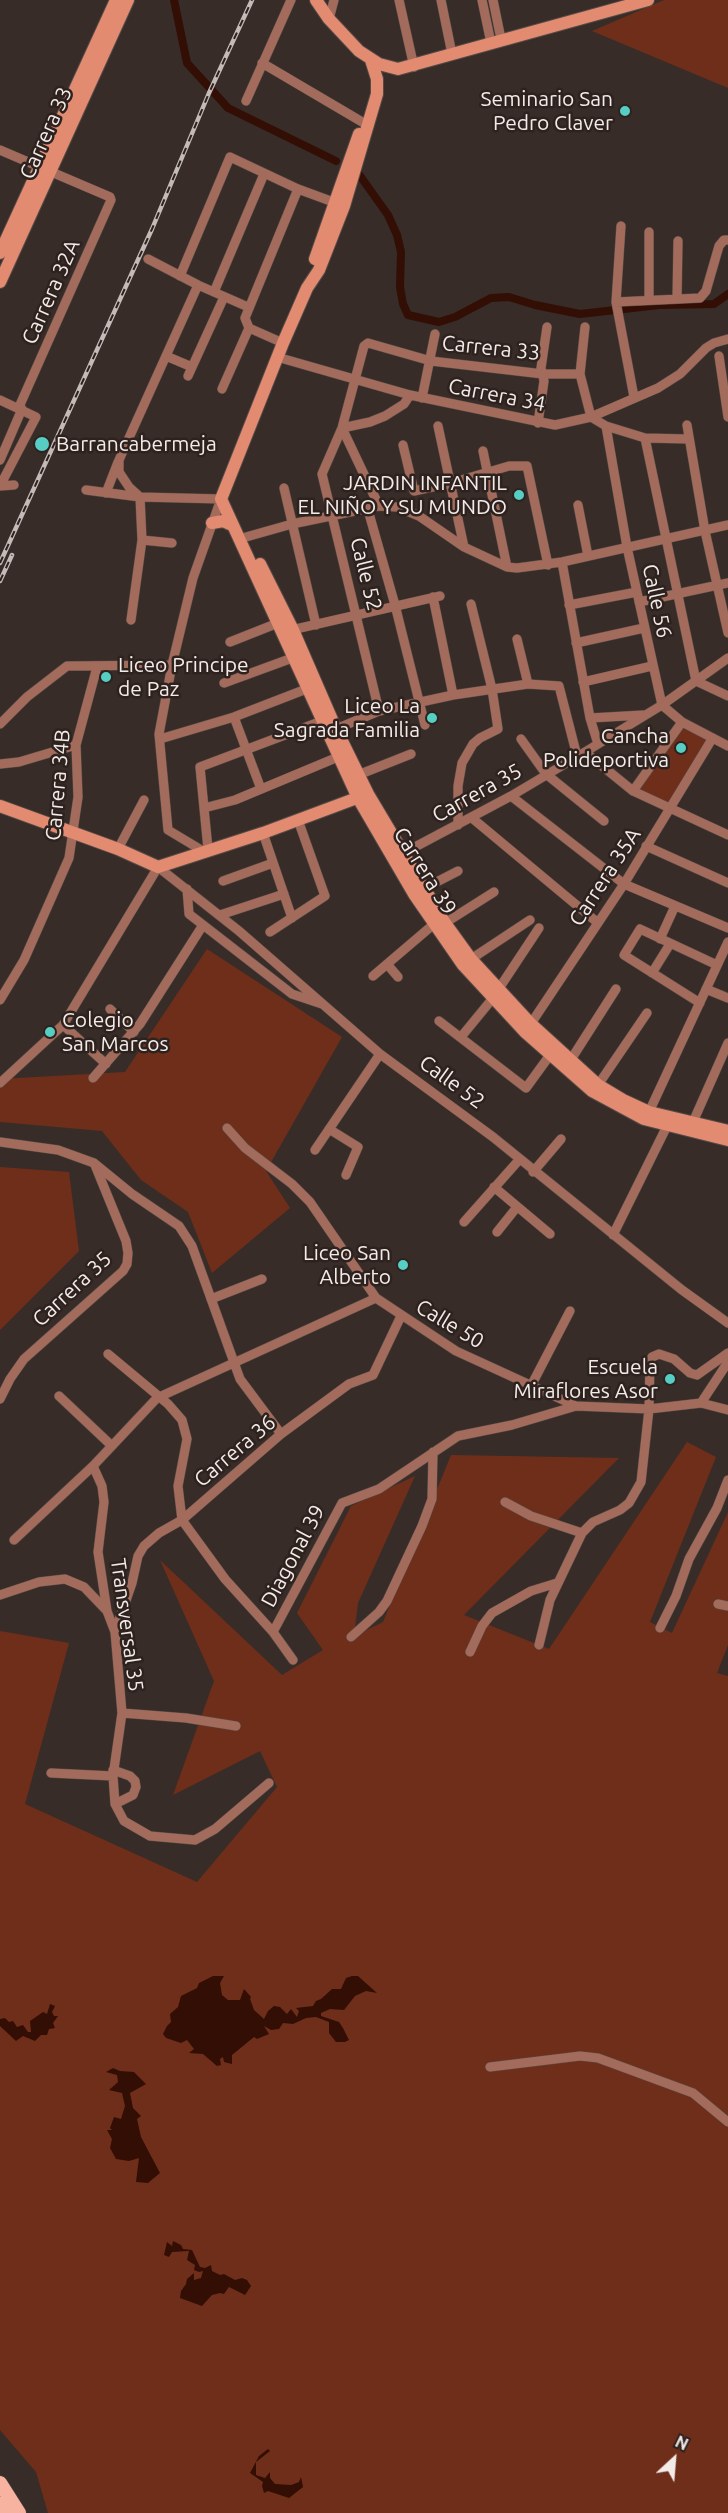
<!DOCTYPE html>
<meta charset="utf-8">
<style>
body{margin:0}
#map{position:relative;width:728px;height:2513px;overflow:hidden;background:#382c28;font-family:Ubuntu,sans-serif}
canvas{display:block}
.north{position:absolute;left:644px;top:2429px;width:60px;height:60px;-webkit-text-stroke:4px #2e221f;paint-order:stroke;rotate:26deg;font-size:16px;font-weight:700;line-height:24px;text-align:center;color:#f3ebe8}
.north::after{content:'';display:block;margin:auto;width:21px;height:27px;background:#f3ebe8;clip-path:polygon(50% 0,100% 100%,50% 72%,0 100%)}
</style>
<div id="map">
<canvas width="728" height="2513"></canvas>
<div class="north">N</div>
</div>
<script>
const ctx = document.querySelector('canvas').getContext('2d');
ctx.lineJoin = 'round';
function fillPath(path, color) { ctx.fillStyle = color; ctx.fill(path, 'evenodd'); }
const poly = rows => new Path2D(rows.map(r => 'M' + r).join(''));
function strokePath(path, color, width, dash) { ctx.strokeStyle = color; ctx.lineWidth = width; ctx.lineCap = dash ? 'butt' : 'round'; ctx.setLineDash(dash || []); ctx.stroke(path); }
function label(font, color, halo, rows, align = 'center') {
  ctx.font = font + ' Ubuntu,sans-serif'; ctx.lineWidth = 5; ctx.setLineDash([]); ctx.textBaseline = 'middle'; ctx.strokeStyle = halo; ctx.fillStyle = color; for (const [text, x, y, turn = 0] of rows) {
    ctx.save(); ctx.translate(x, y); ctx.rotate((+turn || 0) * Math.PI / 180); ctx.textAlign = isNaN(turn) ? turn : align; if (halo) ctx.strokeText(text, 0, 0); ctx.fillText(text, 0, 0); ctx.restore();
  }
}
fillPath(poly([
 [664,0,728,0,728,88,592,31],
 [682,722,712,739,671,808,633,791],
 [207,949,342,1037,266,1171,290,1208,212,1273,188,1212,141,1180,102,1131,0,1122,0,1079,125,1072],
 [0,1167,69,1172,79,1251,0,1330],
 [687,1442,716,1457,650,1622,672,1633,728,1512,728,1645,717,1673,728,1676,728,2513,48,2513,36,2472,0,2430,0,1631,69,1643,25,1804,197,1882,277,1787,260,1751,173,1795,214,1681,160,1560,282,1675,323,1650,297,1613,351,1506,415,1476,358,1603,354,1636,383,1622,451,1455,619,1458,464,1615,549,1649]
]), '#6f2e1a');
fillPath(poly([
 [213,1976,224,1976,220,1983,222,1995,228,2000,240,2000,244,1989,251,1997,250,1999,254,2010,264,2019,268,2011,274,2006,280,2007,287,2014,291,2009,297,2017,299,2011,296,2008,313,2006,316,2001,321,1999,332,1989,341,1989,346,1978,352,1976,358,1976,377,1993,366,1991,355,1996,344,2010,330,2009,321,2013,321,2016,339,2022,343,2028,349,2040,345,2042,336,2042,329,2033,329,2022,316,2017,306,2018,293,2024,283,2023,279,2029,271,2030,264,2026,269,2034,257,2039,254,2037,232,2055,232,2064,224,2062,223,2057,220,2059,221,2065,217,2066,203,2054,189,2053,194,2049,187,2040,181,2043,166,2038,163,2034,167,2026,171,2022,170,2014,178,2007,181,1996,197,1988,199,1983],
 [50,2004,55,2006,52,2012,54,2016,58,2016,53,2023,55,2028,49,2029,47,2035,41,2035,35,2041,23,2036,16,2041,0,2026,0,2019,5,2018,9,2022,13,2021,17,2027,23,2025,28,2032,31,2032,30,2021,43,2012,47,2014],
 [113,2068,120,2071,134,2072,146,2084,130,2093,133,2108,141,2116,137,2119,141,2137,160,2173,148,2183,136,2182,139,2158,129,2161,116,2159,110,2148,112,2139,107,2130,112,2130,110,2128,114,2117,121,2119,125,2106,122,2093,109,2090,118,2082,117,2075,106,2072],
 [173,2241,181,2245,183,2249,192,2250,200,2267,205,2268,211,2265,212,2271,220,2275,224,2274,235,2280,242,2278,247,2280,251,2286,245,2295,229,2287,224,2294,220,2293,212,2295,202,2306,180,2298,181,2291,186,2284,187,2279,194,2273,194,2280,201,2278,203,2271,199,2272,194,2270,195,2265,187,2260,189,2251,172,2252,169,2257,164,2255,167,2242,172,2246],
 [268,2449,270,2451,256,2462,256,2475,265,2478,270,2472,270,2478,275,2484,291,2485,299,2482,301,2477,303,2487,289,2498,268,2491,264,2493,262,2486,263,2482,250,2473,259,2456]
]), '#330e04');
strokePath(poly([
 [174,0,187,63,228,108,336,161],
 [358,173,388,215,397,235,401,252,400,287,403,304,408,315,439,322,455,317,491,298,509,297,535,305,580,314,659,305,714,304,728,294]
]), '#330e04', 8);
const street = poly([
 [399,0,414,67],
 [441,0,452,54],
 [482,0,491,43],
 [493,0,501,39],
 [329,19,334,0],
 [262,63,369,126],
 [246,101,291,0],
 [0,150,110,197,111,200,19,407],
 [621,226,616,302,634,397],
 [148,259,198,285,248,307],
 [180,276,230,157,298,189,336,203],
 [214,292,264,174],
 [677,299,678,241],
 [649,300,649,232],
 [616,302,700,298,706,291,719,246,724,240,728,240],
 [585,327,580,374,591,417,606,426,645,438,688,439],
 [283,343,249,328,245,318,298,189],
 [166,356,192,367],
 [719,356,728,417],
 [277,357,410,395,555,425,591,417,658,388,680,374,706,348,714,343,728,339],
 [188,376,224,297],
 [222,389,249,328],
 [422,398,435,334],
 [0,400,36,417,0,486],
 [538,423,544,381,541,368,547,327],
 [687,425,705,531,728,633],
 [438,426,464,547],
 [606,426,627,547,662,705,682,722,728,746],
 [645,438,696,681,728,696],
 [403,445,414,491,451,483,509,466,527,466,548,565],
 [483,451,507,567],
 [0,460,22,409],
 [0,486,14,485],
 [284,488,316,625],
 [86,490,140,497,221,499,193,578,172,665,159,734,168,830,203,851],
 [106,493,118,462],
 [578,505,588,556],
 [379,506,342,428,370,422,385,416,404,404,410,395],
 [368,510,395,605,425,725],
 [246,537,292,524,379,506,397,507,419,516,464,547,507,567,517,568,562,562,728,525],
 [142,540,172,543],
 [562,562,590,718,598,744],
 [433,597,453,695],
 [639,602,728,583],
 [569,605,637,592],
 [131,620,142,540,140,497,129,487,119,472,119,460,198,285],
 [287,631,440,596],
 [517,639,528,684],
 [230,642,283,621],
 [576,643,644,628],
 [583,682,652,666],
 [224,683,295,657],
 [379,711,322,474,342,428,364,346,368,343,431,361,543,374,580,374],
 [234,717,261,789],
 [590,718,643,715],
 [0,724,27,697,67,666,172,665],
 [336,729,379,711,453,695,528,684,559,686,577,756],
 [160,739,234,717,309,688],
 [521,739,546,774,604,821],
 [585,752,633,791,728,835],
 [0,764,19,762,76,745],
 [358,775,411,754],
 [633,791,682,722],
 [511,796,624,884,728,928],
 [204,808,235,800,338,757],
 [472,818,598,923],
 [458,825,458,786,462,763,473,744,480,738,498,729,492,689,471,604],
 [263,833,292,918],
 [646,846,728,883],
 [118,849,144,800],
 [208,849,200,767,322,721],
 [398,856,511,796,585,752,662,705,728,658],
 [223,881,273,863],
 [187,889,189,914,292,994,322,1004],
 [423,889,458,871],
 [220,915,284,894],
 [445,923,494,892],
 [270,932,325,896,298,820],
 [660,939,675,906],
 [471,959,530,920],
 [387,964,398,977],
 [652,973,670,944],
 [373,976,434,924],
 [706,989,728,998],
 [498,990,539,928],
 [0,1000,24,960,69,858,78,797,76,745,97,667],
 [700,1003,624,955,640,929,717,965],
 [110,1009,134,1032],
 [439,1021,526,1088,550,1055],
 [63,1025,106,1064],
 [528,1028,624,884,712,739],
 [461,1037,493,998],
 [570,1061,616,989],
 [93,1078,140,1024,203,925],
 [0,1083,63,1025,158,867,239,931,380,1054,493,1137,682,1290,728,1323],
 [598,1085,647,1013],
 [649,1112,728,942],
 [693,1122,728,1043],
 [227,1128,245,1148,292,1184,310,1202,376,1298,456,1351,576,1406,649,1409,701,1403,728,1410],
 [329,1129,358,1147,346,1175],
 [0,1142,58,1150,94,1163,132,1194,179,1226,192,1246,240,1379,281,1434],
 [315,1150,380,1054],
 [533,1172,561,1139],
 [494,1187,550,1234],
 [464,1222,519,1160],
 [497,1232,517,1207],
 [613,1235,667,1126],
 [211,1299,262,1279],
 [108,1354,168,1404,182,1420,187,1439,178,1486,182,1520,225,1579,273,1632,293,1660],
 [531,1386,570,1311],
 [59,1396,112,1446],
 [0,1399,10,1379,24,1359,123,1271,127,1264,128,1253,126,1241,95,1165],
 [701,1403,728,1362],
 [93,1466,102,1486,104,1502,98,1552,107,1611,115,1632,122,1713,113,1776,115,1804,124,1821,150,1836,195,1840,215,1829,269,1783],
 [505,1502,531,1516,582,1533],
 [14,1540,93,1466,157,1398,376,1298],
 [0,1595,39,1582,65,1579,84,1587,107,1611],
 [718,1604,728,1606],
 [660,1628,676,1596,689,1559,717,1508,728,1480],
 [115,1632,132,1583,138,1556,144,1546,159,1533,182,1520,281,1434,349,1384,373,1375,401,1316],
 [273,1632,342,1503,379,1489,458,1436,512,1425,576,1406],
 [351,1637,379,1612,387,1601,422,1526,432,1499,433,1452],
 [539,1645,550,1600,582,1533,593,1522,620,1510,629,1503,641,1482,649,1409,650,1362,652,1357,659,1354,674,1359,690,1373,697,1375,728,1353],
 [470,1652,482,1626,492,1613,531,1591,557,1583],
 [122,1713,186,1718,236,1726],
 [113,1770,130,1776,135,1781,136,1787,133,1795,115,1804],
 [51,1773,113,1776],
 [490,2067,580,2056,598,2058,693,2093,728,2122]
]);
const secondary = poly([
 [316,0,329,19,359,51,379,64,398,69,648,0],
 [371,60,377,79,377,94,344,206,319,270,307,288,283,343,221,499,358,798,414,894,463,965,525,1032,592,1091,644,1119,728,1140],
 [0,253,116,0],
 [315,259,359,134],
 [0,282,128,0],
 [212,523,223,521,232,525],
 [260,564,293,630,336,729,368,794,445,923,471,959,531,1024,598,1085,623,1100,649,1112,728,1131],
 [0,806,118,849,158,867,263,833,365,795]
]);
const primary = poly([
 [0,2483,19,2513],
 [0,2504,6,2513]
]);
strokePath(street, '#564b47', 10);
strokePath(secondary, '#564b47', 14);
strokePath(primary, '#564b47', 15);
strokePath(street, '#a26b5b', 9);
strokePath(secondary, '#e28b71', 12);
strokePath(primary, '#f7b39f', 14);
const rail = poly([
 [0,563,152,229,209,93,252,0],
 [0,581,12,555]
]);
strokePath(rail, '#c4bbb8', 4.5);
strokePath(rail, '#2e221f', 2, [7]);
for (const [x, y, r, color] of [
 [625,111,6,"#56cec4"],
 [42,444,8,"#56cec4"],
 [519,495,6,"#56cec4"],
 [106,677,6,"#56cec4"],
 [432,718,6,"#56cec4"],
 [681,748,6,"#56cec4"],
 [50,1032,6,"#56cec4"],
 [403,1265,6,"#56cec4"],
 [670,1379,6,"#56cec4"]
]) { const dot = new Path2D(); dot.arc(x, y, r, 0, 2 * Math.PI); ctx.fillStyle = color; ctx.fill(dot); strokePath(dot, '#2e221f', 2); }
label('21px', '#f3ebe8', '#2e221f', [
 ["Seminario San",613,99],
 ["Pedro Claver",613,123],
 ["Barrancabermeja",56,444,"left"],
 ["JARDIN INFANTIL",507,483],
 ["EL NIÑO Y SU MUNDO",507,507],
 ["Liceo Principe",118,665,"left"],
 ["de Paz",118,689,"left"],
 ["Liceo La",420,706],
 ["Sagrada Familia",420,730],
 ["Cancha",669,736],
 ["Polideportiva",669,760],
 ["Colegio",62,1020,"left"],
 ["San Marcos",62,1044,"left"],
 ["Liceo San",391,1253],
 ["Alberto",391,1277],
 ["Escuela",658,1367],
 ["Miraflores Asor",658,1391]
], 'right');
label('21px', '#f3ebe8', '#2e221f', [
 ["Carrera 33",46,133,-66],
 ["Carrera 32A",51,292,-66],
 ["Carrera 33",491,348,6],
 ["Carrera 34",497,395,11],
 ["Calle 52",366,574,76],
 ["Calle 56",657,601,78],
 ["Carrera 34B",58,785,-85],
 ["Carrera 35",477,793,-29],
 ["Carrera 39",425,871,58],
 ["Carrera 35A",605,877,-57],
 ["Calle 52",452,1082,36],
 ["Carrera 35",72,1289,-43],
 ["Calle 50",450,1324,31],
 ["Carrera 36",235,1451,-40],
 ["Diagonal 39",293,1556,-62],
 ["Transversal 35",127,1625,82]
]);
</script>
